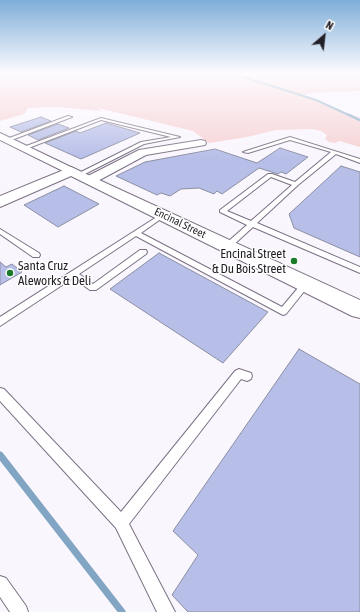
<!DOCTYPE html>
<style>
body{margin:0}
#map{position:relative;width:360px;height:612px;overflow:hidden;background:#faf6fe;font-family:"Asap Condensed",sans-serif}
canvas{display:block}
.north{position:absolute;left:304px;top:16px;width:40px;height:40px;-webkit-text-stroke:3px #fff;paint-order:stroke;rotate:28deg;font-size:11px;font-weight:700;line-height:16px;text-align:center;color:#231f26}
.north::after{content:'';display:block;margin:auto;width:14px;height:18px;background:#231f26;clip-path:polygon(50% 0,100% 100%,50% 72%,0 100%)}
</style>
<div id="map">
<canvas width="360" height="612"></canvas>
<div class="north">N</div>
</div>
<script>
const ctx = document.querySelector('canvas').getContext('2d');
ctx.lineJoin = 'round';
function fillPath(path, color) { ctx.fillStyle = color; ctx.fill(path, 'evenodd'); }
const poly = rows => new Path2D(rows.map(r => 'M' + r).join(''));
function strokePath(path, color, width, dash) { ctx.strokeStyle = color; ctx.lineWidth = width; ctx.lineCap = dash ? 'butt' : 'round'; ctx.setLineDash(dash || []); ctx.stroke(path); }
function label(font, color, halo, rows, align = 'center') {
  ctx.font = font + ' "Asap Condensed",sans-serif'; ctx.lineWidth = 3; ctx.setLineDash([]); ctx.textBaseline = 'middle'; ctx.strokeStyle = halo; ctx.fillStyle = color; for (const [text, x, y, turn = 0] of rows) {
    ctx.save(); ctx.translate(x, y); ctx.rotate((+turn || 0) * Math.PI / 180); ctx.textAlign = isNaN(turn) ? turn : align; if (halo) ctx.strokeText(text, 0, 0); ctx.fillText(text, 0, 0); ctx.restore();
  }
}
fillPath(poly([
 [0,73,360,73,360,91,312,93,304,95,312,99,360,118,360,147,339,141,335,143,329,142,325,139,327,135,321,131,312,129,276,130,280,129,247,137,209,143,193,131,98,108,102,111,59,107,28,108,24,114,0,121]
]), '#f6d1d2');
strokePath(poly([
 [237,73,240,76,316,100,351,116]
]), '#81a5c3', 2);
strokePath(poly([
 [349,115,360,120]
]), '#81a5c3', 2.5);
strokePath(poly([
 [0,455,122,612]
]), '#81a5c3', 7);
const building = poly([
 [41,117,51,121,21,132,10,127,41,117],
 [106,123,140,133,81,159,45,143,76,131,80,133,106,123],
 [58,124,69,128,38,140,28,135,58,124],
 [280,148,308,157,286,174,281,172,278,174,259,168,222,194,217,191,214,194,199,188,181,189,170,196,161,193,157,195,116,176,145,162,215,149,257,163,280,148],
 [341,166,360,172,360,257,294,228,289,214,341,166],
 [64,186,99,204,58,227,24,205,64,186],
 [159,253,268,312,223,363,110,289,159,253],
 [0,262,6,267,12,264,22,272,0,285,0,262],
 [299,349,360,384,360,612,188,612,172,595,198,555,173,531,299,349]
]);
fillPath(building, '#b7bee8');
strokePath(building, '#8b8fa2', 1);
const lane = poly([
 [68,116,72,117,9,141,4,140,68,116],
 [101,118,180,137,144,144,79,177,76,175,77,174,141,142,171,137,101,120,26,149,21,148,101,118],
 [290,137,360,159,360,163,336,154,298,185,257,223,360,267,360,273,253,227,230,248,227,248,223,246,247,225,220,212,220,210,268,174,272,174,295,182,331,152,290,140,248,153,243,152,290,137],
 [271,177,292,185,251,221,227,211,271,177],
 [163,213,166,215,165,216,141,233,282,307,303,282,309,282,310,284,286,314,283,315,136,236,79,274,93,284,140,250,146,250,147,252,146,254,96,290,90,290,73,278,0,326,0,317,163,213],
 [0,229,39,253,40,255,39,257,33,257,0,234,0,229],
 [239,369,251,373,252,376,251,379,247,381,241,379,129,524,175,612,157,612,116,528,0,401,0,388,4,389,121,512,235,371,239,369],
 [0,576,6,578,26,606,28,612,10,612,0,597,0,576]
]);
const street = poly([
 [0,133,75,169,77,171,75,173,67,173,0,140,0,133],
 [201,140,205,141,206,143,205,145,146,155,94,183,90,184,86,183,84,180,86,177,139,150,201,140]
]);
const secondary = poly([
 [71,167,360,300,360,318,352,316,71,176,0,207,0,196,71,167]
]);
strokePath(lane, '#7b7183', 2);
strokePath(street, '#7b7183', 2);
strokePath(secondary, '#7b7183', 2);
fillPath(lane, '#fff');
fillPath(street, '#fff');
fillPath(secondary, '#fff');
const sky = ctx.createLinearGradient(0, 0, 0, 159);
sky.addColorStop(0, '#7faed9');
sky.addColorStop(0.46, '#fdfbff');
sky.addColorStop(1, '#fdfbff00');
ctx.fillStyle = sky;
ctx.fillRect(0, 0, 360, 159);
for (const [x, y, r, color] of [
 [294,261,4,"#1a792a"],
 [10,273,4,"#1a792a"]
]) { const dot = new Path2D(); dot.arc(x, y, r, 0, 2 * Math.PI); ctx.fillStyle = color; ctx.fill(dot); strokePath(dot, '#fff', 1.5); }
label('11px', '#231f26', '#fff', [
 ["Encinal Street",180,223,26]
]);
label('13px', '#231f26', '#fff', [
 ["Encinal Street",286,254],
 ["& Du Bois Street",286,269],
 ["Santa Cruz",18,266,"left"],
 ["Aleworks & Deli",18,281,"left"]
], 'right');
</script>
